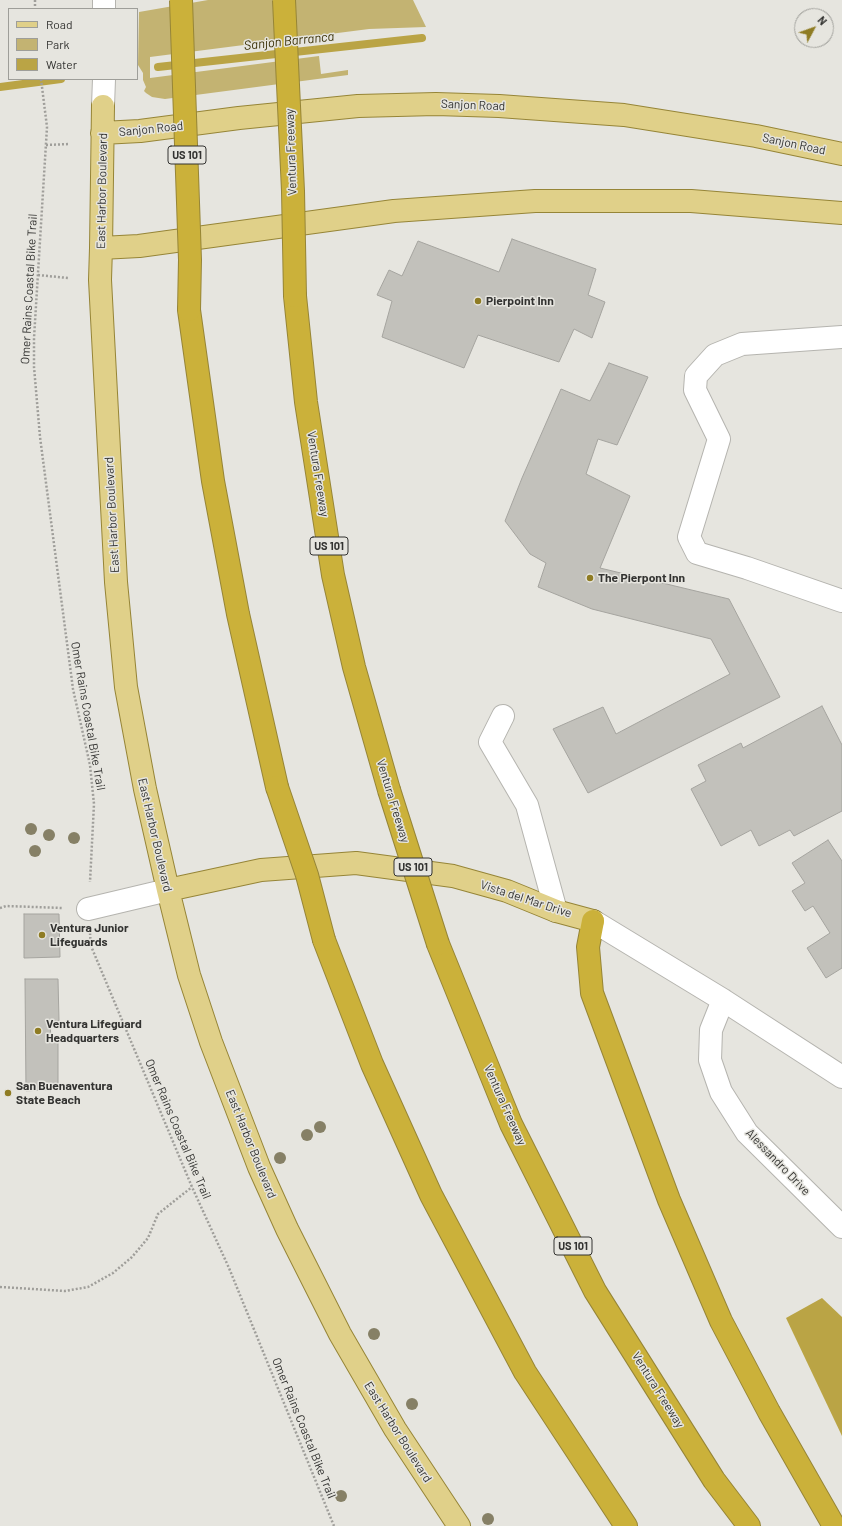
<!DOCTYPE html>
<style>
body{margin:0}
#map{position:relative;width:842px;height:1526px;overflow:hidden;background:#e6e5df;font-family:Barlow,sans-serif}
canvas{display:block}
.legend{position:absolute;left:8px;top:8px;width:130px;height:72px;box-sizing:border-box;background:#e6e5df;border:1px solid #9e9e99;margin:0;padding:5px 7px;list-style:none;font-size:12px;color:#333331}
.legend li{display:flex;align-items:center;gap:8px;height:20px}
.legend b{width:20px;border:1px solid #9e9e99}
.north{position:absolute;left:794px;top:8px;width:40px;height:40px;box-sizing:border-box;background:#e6e5df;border:1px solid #9e9e99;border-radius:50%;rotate:49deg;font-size:11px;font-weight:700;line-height:16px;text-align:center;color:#333331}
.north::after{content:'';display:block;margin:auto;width:14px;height:18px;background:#8f7c23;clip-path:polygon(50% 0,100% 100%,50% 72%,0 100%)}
</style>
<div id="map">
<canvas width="842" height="1526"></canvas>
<ul class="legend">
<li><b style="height:5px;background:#e0d089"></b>Road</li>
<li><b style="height:11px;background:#c3b372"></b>Park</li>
<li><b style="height:11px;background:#baa445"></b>Water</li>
</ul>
<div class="north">N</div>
</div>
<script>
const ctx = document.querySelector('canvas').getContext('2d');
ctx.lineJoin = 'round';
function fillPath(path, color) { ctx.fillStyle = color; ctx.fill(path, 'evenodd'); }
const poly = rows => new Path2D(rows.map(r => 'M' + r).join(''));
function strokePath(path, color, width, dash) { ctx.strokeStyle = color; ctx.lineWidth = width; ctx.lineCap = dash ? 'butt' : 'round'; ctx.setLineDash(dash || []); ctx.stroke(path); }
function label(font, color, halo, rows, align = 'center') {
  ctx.font = font + ' Barlow,sans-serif'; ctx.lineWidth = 3; ctx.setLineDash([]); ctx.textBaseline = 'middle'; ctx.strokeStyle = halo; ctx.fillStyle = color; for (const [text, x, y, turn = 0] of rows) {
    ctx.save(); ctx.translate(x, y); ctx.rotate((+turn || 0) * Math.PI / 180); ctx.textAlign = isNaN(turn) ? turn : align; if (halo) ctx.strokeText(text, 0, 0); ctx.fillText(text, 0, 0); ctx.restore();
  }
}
fillPath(poly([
 [208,0,413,0,426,27,369,29,150,57,150,78,319,56,321,74,348,70,348,75,165,99,152,97,146,93,144,91,146,87,143,80,143,73,138,65,139,12]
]), '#c3b372');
fillPath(poly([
 [822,1298,842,1317,842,1436,786,1318]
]), '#baa445');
strokePath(poly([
 [158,67,422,38],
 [0,87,61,79]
]), '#baa445', 8);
const building = poly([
 [512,239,596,269,588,295,605,302,592,338,574,329,559,362,478,335,464,368,382,337,392,301,377,295,389,270,402,276,418,241,499,272,512,239],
 [609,363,648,377,617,445,598,439,586,474,630,496,600,568,729,599,780,697,588,793,553,729,603,707,616,734,730,674,711,639,592,609,538,587,546,563,530,554,505,521,522,478,561,389,590,401,609,363],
 [822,706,842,745,842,811,794,836,790,830,759,846,751,830,721,846,691,789,706,781,698,765,741,743,743,748,822,706],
 [828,840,842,861,842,968,826,978,807,948,830,933,813,906,805,911,792,891,805,883,792,863,828,840],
 [24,914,59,914,60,957,24,958,24,914],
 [25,979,58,979,59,1021,50,1021,51,1041,58,1041,58,1089,26,1091,25,979]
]);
fillPath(building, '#c2c1bb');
strokePath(building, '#a5a49f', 1);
const minor = poly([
 [104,9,104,0],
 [103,106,104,79],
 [842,337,742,344,715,355,696,376,695,390,719,439,689,537,697,553,747,568,842,601],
 [503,716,490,742,527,805,556,911],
 [88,909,168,890],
 [593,921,723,1000,842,1077],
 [723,1000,711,1030,710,1060,721,1092,747,1133,842,1227]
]);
const major = poly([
 [103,106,101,248,100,280,116,582,126,687,145,789,168,890,189,975,211,1042,259,1167,287,1229,340,1334,395,1429,459,1526],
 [102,133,140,131,239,118,358,106,436,104,499,106,624,115,756,136,842,154],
 [101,248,139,246,394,211,535,201,691,201,842,213],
 [168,890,261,870,356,863,453,876,507,891,556,911,593,921]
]);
const highway = poly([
 [295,296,306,402,333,575,354,667,389,790],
 [189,310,213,481,238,614,277,787],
 [593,921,588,947,592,993,669,1200,721,1321,769,1412,834,1526],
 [324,940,372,1064,431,1195,525,1372,626,1526],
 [438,944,511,1124,595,1291,714,1480,749,1526]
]);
strokePath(minor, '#b5b4af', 24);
strokePath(major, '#968537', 24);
strokePath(highway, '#968537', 24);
strokePath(poly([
 [35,0,35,9],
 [41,79,47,127,34,338,34,367,40,437,73,689,90,765,94,804,90,882],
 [46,145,70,144],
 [38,275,68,278],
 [0,908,6,906,63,908],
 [90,933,91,946,192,1187,229,1268,334,1526],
 [0,1287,65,1291,88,1287,113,1273,132,1257,148,1238,158,1214,192,1187]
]), '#9f9e9a', 2.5, [2, 2]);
strokePath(minor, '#fff', 22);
strokePath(major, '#e0d089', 22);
strokePath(highway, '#cbb13a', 22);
const highwayBridge = poly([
 [181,0,190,260,189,310],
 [284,0,293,191,295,296],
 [277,787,307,875,324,940],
 [389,790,438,944]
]);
strokePath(highwayBridge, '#968537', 24, []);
strokePath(highwayBridge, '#cbb13a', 22);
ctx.fillStyle = '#868066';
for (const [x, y] of [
 [31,829],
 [49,835],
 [74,838],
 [35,851],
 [320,1127],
 [307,1135],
 [280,1158],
 [374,1334],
 [412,1404],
 [341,1496],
 [488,1519]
]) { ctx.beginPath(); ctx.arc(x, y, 6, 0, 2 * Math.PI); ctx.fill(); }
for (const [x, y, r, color] of [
 [478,301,4,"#8f7c23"],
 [590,578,4,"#8f7c23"],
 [42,935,4,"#8f7c23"],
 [38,1031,4,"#8f7c23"],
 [8,1093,4,"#8f7c23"]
]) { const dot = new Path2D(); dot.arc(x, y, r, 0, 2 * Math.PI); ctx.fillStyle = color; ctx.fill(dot); strokePath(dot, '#e6e5df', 1.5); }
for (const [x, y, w] of [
 [187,155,38],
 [329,546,38],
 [413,867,38],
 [573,1246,38]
]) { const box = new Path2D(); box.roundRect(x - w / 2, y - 9, w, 18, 3); ctx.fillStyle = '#e6e5df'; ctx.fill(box); strokePath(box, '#333331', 1); }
label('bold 11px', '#333331', null, [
 ["US 101",187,155],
 ["US 101",329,546],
 ["US 101",413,867],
 ["US 101",573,1246]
]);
label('12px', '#333331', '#e6e5df', [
 ["Sanjon Road",473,105,2],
 ["Sanjon Road",151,129,-6],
 ["Sanjon Road",794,144,12],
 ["Ventura Freeway",291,152,-92],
 ["East Harbor Boulevard",102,191,-89],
 ["Omer Rains Coastal Bike Trail",29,289,-87],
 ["Ventura Freeway",318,474,81],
 ["East Harbor Boulevard",112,515,-93],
 ["Omer Rains Coastal Bike Trail",88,716,80],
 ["Ventura Freeway",393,801,73],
 ["East Harbor Boulevard",155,835,77],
 ["Vista del Mar Drive",526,899,18],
 ["Ventura Freeway",505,1105,66],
 ["Omer Rains Coastal Bike Trail",178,1129,67],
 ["East Harbor Boulevard",251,1144,68],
 ["Alessandro Drive",778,1162,46],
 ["Ventura Freeway",658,1390,58],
 ["Omer Rains Coastal Bike Trail",304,1428,68],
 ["East Harbor Boulevard",398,1432,58]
]);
label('bold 12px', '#333331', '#e6e5df', [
 ["Pierpoint Inn",486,301],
 ["The Pierpont Inn",598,578],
 ["Ventura Junior",50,928],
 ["Lifeguards",50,942],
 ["Ventura Lifeguard",46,1024],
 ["Headquarters",46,1038],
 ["San Buenaventura",16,1086],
 ["State Beach",16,1100]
], 'left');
label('italic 13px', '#382f05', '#e6e5df', [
 ["Sanjon Barranca",289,41,-6]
]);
</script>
